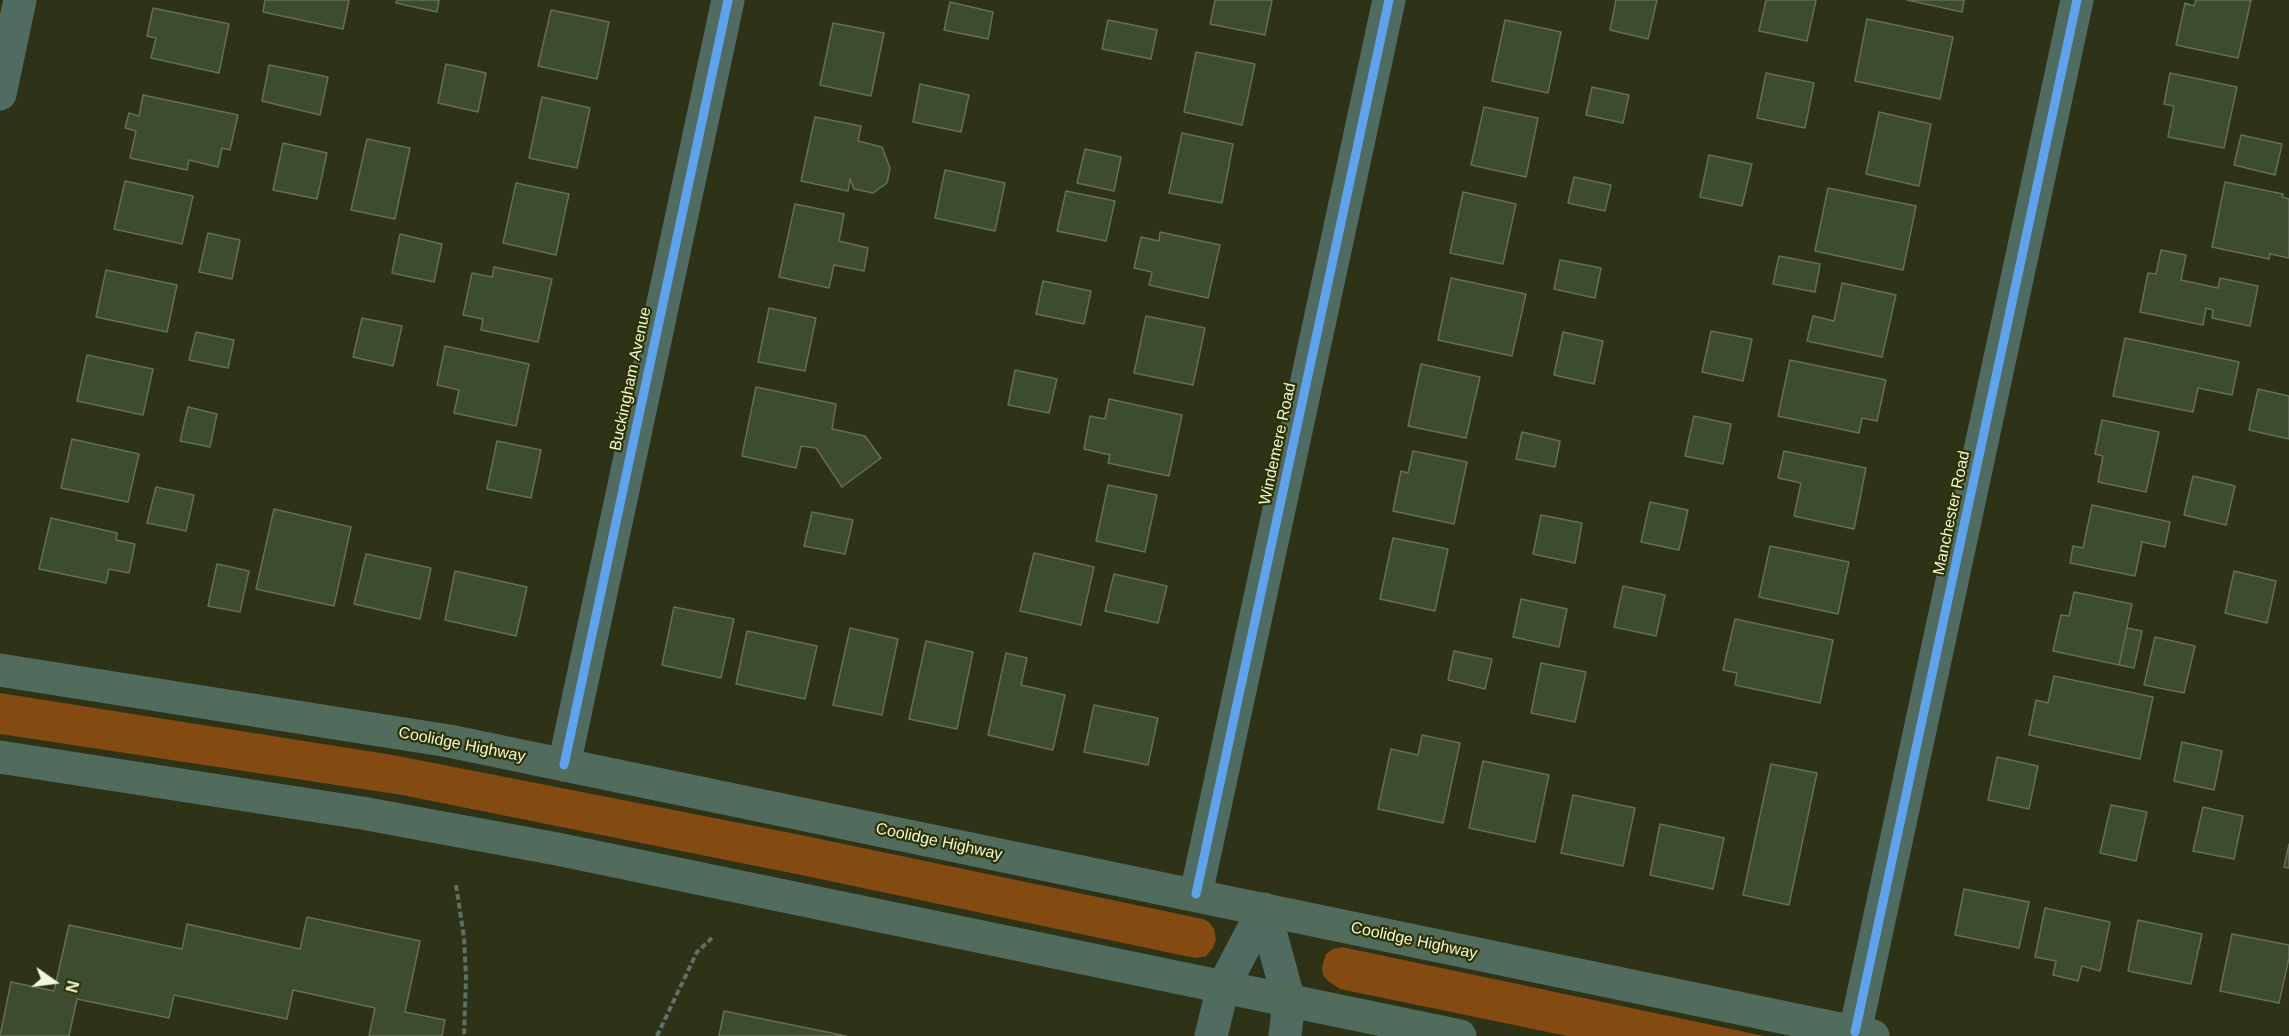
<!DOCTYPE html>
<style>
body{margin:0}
#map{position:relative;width:2289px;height:1036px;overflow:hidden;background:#2e3217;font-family:Helvetica,sans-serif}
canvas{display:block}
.north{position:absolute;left:24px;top:952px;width:60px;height:60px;-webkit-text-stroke:4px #2c3200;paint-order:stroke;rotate:104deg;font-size:16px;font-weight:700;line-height:24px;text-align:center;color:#f0f6dc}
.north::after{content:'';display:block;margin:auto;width:21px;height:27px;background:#f0f6dc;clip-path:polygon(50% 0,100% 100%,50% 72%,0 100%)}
</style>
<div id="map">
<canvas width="2289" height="1036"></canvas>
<div class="north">N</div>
</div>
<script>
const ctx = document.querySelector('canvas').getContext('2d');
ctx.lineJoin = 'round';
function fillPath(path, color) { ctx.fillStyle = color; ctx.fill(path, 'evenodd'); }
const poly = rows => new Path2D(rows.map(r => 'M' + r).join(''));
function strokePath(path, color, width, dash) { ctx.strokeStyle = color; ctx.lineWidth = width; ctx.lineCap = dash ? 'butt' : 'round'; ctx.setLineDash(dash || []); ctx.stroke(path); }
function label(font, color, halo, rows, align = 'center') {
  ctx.font = font + ' Helvetica,sans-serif'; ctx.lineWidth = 4.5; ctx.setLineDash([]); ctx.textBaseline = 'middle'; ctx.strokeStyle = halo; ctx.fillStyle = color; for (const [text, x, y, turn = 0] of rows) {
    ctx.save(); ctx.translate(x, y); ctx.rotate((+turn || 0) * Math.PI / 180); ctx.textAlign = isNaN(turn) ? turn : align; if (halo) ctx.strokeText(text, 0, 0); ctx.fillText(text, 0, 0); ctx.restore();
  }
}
fillPath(poly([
 [0,693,393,755,791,833,1203,919,1209,922,1214,929,1216,939,1213,948,1206,956,1197,958,1185,956,806,876,402,795,0,734],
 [1342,947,1764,1036,1567,1036,1340,989,1328,981,1323,975,1322,967,1326,954,1333,949]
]), '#834a12');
const building = poly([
 [265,0,349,0,343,29,263,12,265,0],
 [397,0,439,0,437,12,396,3,397,0],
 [1215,0,1272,0,1265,35,1210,24,1215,0],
 [1616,0,1657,0,1648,39,1610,30,1616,0],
 [1766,0,1816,0,1807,41,1759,31,1766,0],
 [1907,0,1964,0,1962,12,1907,0],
 [2196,0,2251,0,2238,58,2176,45,2185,3,2194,6,2196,0],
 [950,2,993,12,988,39,944,30,950,2],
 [153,8,229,24,219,73,151,58,156,38,147,36,153,8],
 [551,10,609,22,597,79,538,66,551,10],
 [1867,19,1953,37,1940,99,1855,81,1867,19],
 [1108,20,1157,30,1151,59,1102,49,1108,20],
 [1505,20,1561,32,1548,93,1492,81,1505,20],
 [833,23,884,33,871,96,820,85,833,23],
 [1196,52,1255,64,1242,125,1184,112,1196,52],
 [446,64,486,73,478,112,438,103,446,64],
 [269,65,328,77,320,115,262,101,269,65],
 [1766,73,1814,83,1805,128,1757,118,1766,73],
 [2170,73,2237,87,2224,148,2168,137,2174,106,2164,104,2170,73],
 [920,84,969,95,961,132,913,122,920,84],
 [1592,87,1629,95,1623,123,1586,115,1592,87],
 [143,95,238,115,230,150,222,148,218,167,189,160,187,170,130,158,136,131,125,128,129,113,139,116,143,95],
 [542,97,590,108,577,168,529,158,542,97],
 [1484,107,1538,118,1526,177,1471,165,1484,107],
 [1879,112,1931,124,1919,186,1866,174,1879,112],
 [815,117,861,126,858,141,882,147,890,168,887,183,873,193,854,189,850,179,848,191,801,181,815,117],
 [1182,133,1233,144,1222,203,1169,193,1182,133],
 [2241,135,2282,144,2275,175,2234,165,2241,135],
 [367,139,410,148,395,219,351,210,367,139],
 [283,143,327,153,317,199,273,190,283,143],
 [1085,149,1121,157,1114,191,1077,183,1085,149],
 [1709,155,1752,164,1742,206,1700,197,1709,155],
 [945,170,1005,183,995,231,935,218,945,170],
 [1574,177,1611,185,1605,211,1568,203,1574,177],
 [125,181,193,196,182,244,114,229,125,181],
 [2225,182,2283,194,2282,197,2289,199,2289,258,2270,254,2269,259,2212,247,2225,182],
 [516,183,569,194,556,255,503,243,516,183],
 [1828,188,1916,206,1903,270,1815,251,1828,188],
 [1066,191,1115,201,1106,241,1057,231,1066,191],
 [1463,192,1516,204,1503,264,1450,253,1463,192],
 [795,204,844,214,839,241,868,248,864,271,834,265,829,288,779,277,795,204],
 [1160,232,1220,245,1208,298,1149,285,1152,272,1134,268,1141,237,1159,241,1160,232],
 [208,233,240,240,232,279,199,272,208,233],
 [400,234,442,244,434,282,392,273,400,234],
 [2161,250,2186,255,2181,280,2218,288,2220,278,2258,286,2250,326,2212,318,2213,310,2206,308,2203,325,2140,312,2148,273,2156,274,2161,250],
 [1779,256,1820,264,1815,292,1773,284,1779,256],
 [1560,260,1601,268,1595,298,1554,289,1560,260],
 [494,267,552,279,538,342,481,330,483,319,463,315,472,273,492,277,494,267],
 [106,270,177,285,167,332,96,317,106,270],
 [1451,278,1526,294,1512,356,1438,340,1451,278],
 [1043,281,1091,291,1084,324,1036,314,1043,281],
 [1842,283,1896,295,1882,357,1807,341,1813,316,1834,321,1842,283],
 [769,308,816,318,805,371,758,362,769,308],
 [1146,316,1205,328,1193,385,1134,373,1146,316],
 [362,318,402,326,393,366,353,357,362,318],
 [1711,331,1752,339,1743,381,1702,372,1711,331],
 [196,332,234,340,228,368,189,360,196,332],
 [1563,332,1603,341,1594,384,1554,375,1563,332],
 [2125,338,2239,362,2232,395,2198,388,2193,412,2113,396,2125,338],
 [445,346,529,364,516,426,454,413,459,390,437,385,445,346],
 [87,355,153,369,143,415,77,401,87,355],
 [1790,360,1886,380,1877,421,1862,418,1859,433,1778,416,1790,360],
 [1421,364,1480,377,1466,438,1408,426,1421,364],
 [1015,370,1057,379,1049,413,1008,405,1015,370],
 [756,387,836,404,832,429,865,436,881,458,842,487,816,448,801,446,796,468,742,456,756,387],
 [2258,389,2289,396,2289,439,2249,430,2258,389],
 [1109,399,1182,415,1169,476,1108,463,1110,455,1084,449,1090,416,1105,419,1109,399],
 [188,407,217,414,210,447,180,441,188,407],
 [1694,416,1731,424,1723,464,1685,456,1694,416],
 [2102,420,2159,432,2146,492,2098,482,2103,456,2095,454,2102,420],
 [1522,432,1560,441,1555,467,1516,459,1522,432],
 [72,439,139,454,128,502,61,488,72,439],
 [497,441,541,450,531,498,487,489,497,441],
 [1413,451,1467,462,1454,524,1393,511,1401,471,1408,473,1413,451],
 [1784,451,1866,468,1854,529,1794,516,1801,483,1778,478,1784,451],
 [2193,476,2235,486,2226,525,2184,515,2193,476],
 [1108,485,1157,495,1145,552,1096,541,1108,485],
 [156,487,194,495,186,531,147,523,156,487],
 [1650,502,1688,510,1679,550,1641,542,1650,502],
 [2092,505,2170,522,2165,547,2142,542,2135,576,2070,563,2073,546,2083,548,2092,505],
 [274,509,351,527,334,606,256,589,274,509],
 [812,512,853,520,845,554,804,546,812,512],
 [1541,515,1582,523,1575,563,1533,554,1541,515],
 [51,518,117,533,116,540,135,544,129,573,109,569,106,583,39,569,51,518],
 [1393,538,1448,549,1435,611,1380,599,1393,538],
 [1770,546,1849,562,1838,614,1759,597,1770,546],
 [1034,553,1094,567,1081,625,1020,611,1034,553],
 [366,554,431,568,420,619,354,604,366,554],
 [217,564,249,571,240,612,208,606,217,564],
 [455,571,527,587,516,636,445,620,455,571],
 [2234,571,2276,581,2267,623,2225,613,2234,571],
 [1114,574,1167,586,1158,623,1105,611,1114,574],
 [1623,586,1665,595,1656,636,1614,627,1623,586],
 [2074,592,2132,604,2119,665,2053,651,2061,615,2069,616,2074,592],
 [1521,599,1567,609,1559,647,1513,637,1521,599],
 [674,607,734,619,721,678,662,665,674,607],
 [1735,619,1833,640,1820,703,1735,685,1737,673,1723,670,1735,619],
 [850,628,898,639,882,715,833,705,850,628],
 [2127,628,2142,631,2134,668,2119,665,2127,628],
 [747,631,817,646,805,699,736,684,747,631],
 [2155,637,2195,646,2184,693,2144,685,2155,637],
 [926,641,973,652,957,729,909,719,926,641],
 [1454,651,1492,659,1485,689,1448,680,1454,651],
 [1006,653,1027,658,1021,685,1065,695,1053,750,988,735,1006,653],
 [1541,663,1586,672,1575,722,1531,713,1541,663],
 [2054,676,2153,697,2140,759,2029,735,2036,700,2048,703,2054,676],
 [1094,705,1158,718,1148,765,1084,752,1094,705],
 [1422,735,1460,743,1443,823,1378,809,1391,749,1418,755,1422,735],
 [2182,742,2222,751,2214,790,2174,781,2182,742],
 [1997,757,2038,766,2029,809,1988,800,1997,757],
 [1483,761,1549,775,1535,842,1469,828,1483,761],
 [1771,764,1817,773,1789,905,1743,895,1771,764],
 [1573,795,1635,808,1623,866,1561,853,1573,795],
 [2111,805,2147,812,2136,861,2100,853,2111,805],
 [2203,807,2243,816,2234,859,2193,851,2203,807],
 [1660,824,1724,838,1713,889,1650,875,1660,824],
 [2289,844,2289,868,2284,867,2289,844],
 [1964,889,2029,902,2019,948,1955,935,1964,889],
 [2045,908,2110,922,2100,971,2082,966,2078,981,2053,975,2056,961,2035,957,2045,908],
 [307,917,420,941,405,1012,445,1020,442,1036,369,1036,375,1008,293,990,287,1019,174,995,169,1018,77,999,69,1036,0,1036,11,982,54,991,69,925,182,949,187,924,300,949,307,917],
 [2138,920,2202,934,2191,984,2128,971,2138,920],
 [2232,934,2289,945,2289,958,2279,1003,2220,991,2232,934],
 [724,1011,846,1036,719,1036,724,1011]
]);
fillPath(building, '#3e4c2e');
strokePath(building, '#666d59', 1.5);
strokePath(poly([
 [456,885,464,937,466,977,464,1036],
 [657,1036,697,952,712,938]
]), '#5e6f64', 4, [6, 3]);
strokePath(poly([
 [0,94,20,0],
 [564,765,728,0],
 [1196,894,1389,0],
 [1264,909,1289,1001,1285,1036],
 [1855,1032,2077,0],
 [1211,1036,1223,987,1264,909]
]), '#506c62', 33);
strokePath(poly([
 [0,670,449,741,1873,1036],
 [0,757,362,813,557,849,1460,1036]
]), '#516b5c', 33);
strokePath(poly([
 [564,765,728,0],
 [1196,894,1389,0],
 [1855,1032,2077,0]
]), '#60a3ed', 9);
label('16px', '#f0f6dc', '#2c3200', [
 ["Buckingham Avenue",631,379,-78],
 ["Windemere Road",1278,444,-78],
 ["Manchester Road",1952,513,-78],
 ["Coolidge Highway",462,745,11],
 ["Coolidge Highway",939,842,12],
 ["Coolidge Highway",1414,941,12]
]);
</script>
